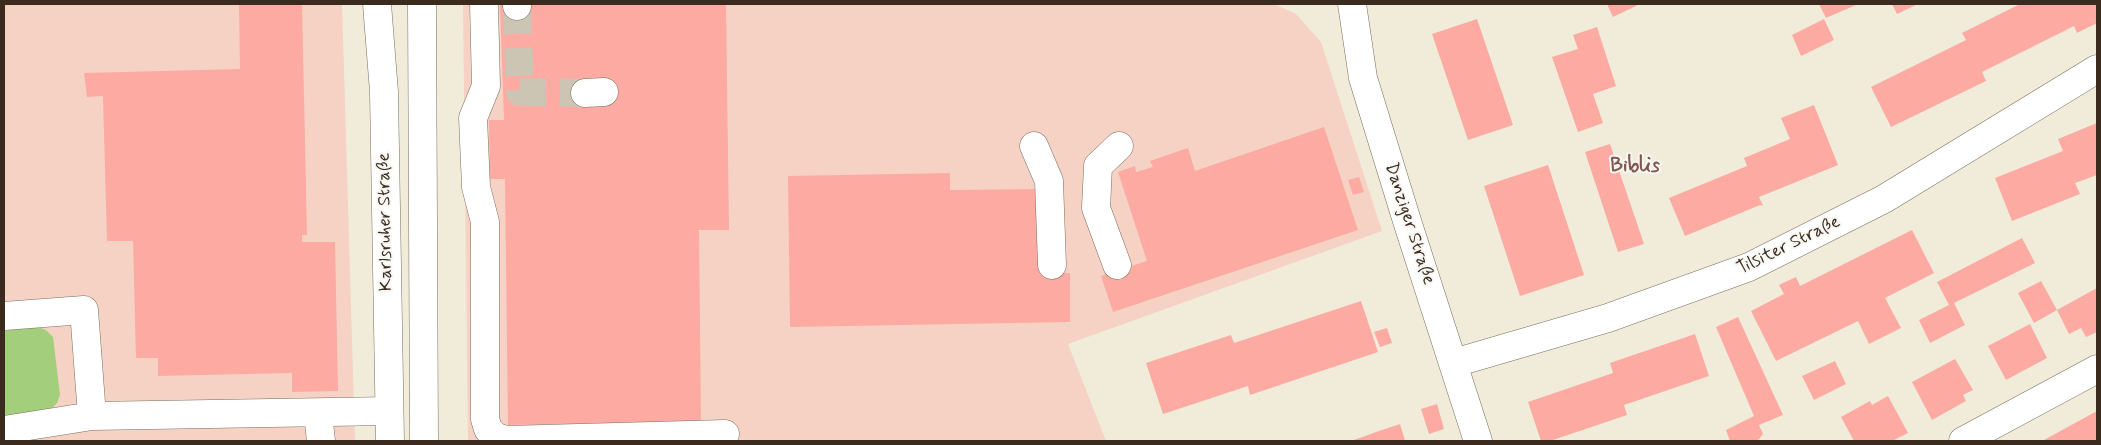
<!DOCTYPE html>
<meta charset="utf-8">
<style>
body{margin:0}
#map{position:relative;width:2101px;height:445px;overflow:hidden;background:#f0ecd9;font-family:Mynerve,sans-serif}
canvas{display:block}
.frame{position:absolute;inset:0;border:5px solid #3b2a1e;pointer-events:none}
</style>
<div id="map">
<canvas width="2101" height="445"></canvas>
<div class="frame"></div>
</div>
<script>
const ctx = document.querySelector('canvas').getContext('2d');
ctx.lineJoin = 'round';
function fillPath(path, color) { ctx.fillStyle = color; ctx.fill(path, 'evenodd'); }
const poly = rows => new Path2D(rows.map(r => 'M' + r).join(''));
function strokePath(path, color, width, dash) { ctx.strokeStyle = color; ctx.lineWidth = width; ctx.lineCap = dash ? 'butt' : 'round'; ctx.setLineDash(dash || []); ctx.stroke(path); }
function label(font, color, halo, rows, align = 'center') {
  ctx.font = font + ' Mynerve,sans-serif'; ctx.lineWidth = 4; ctx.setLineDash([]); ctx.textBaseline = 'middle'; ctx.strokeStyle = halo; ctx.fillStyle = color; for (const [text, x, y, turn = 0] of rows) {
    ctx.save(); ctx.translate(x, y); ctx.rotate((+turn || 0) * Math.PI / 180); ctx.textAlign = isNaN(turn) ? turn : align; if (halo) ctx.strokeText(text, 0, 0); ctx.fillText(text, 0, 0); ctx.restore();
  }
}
fillPath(poly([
 [4,4,342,4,355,441,4,441],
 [463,4,1274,4,1296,14,1321,42,1382,231,1068,344,1106,441,468,441]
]), '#f6d2c4');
fillPath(poly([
 [36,326,46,330,53,337,60,395,57,403,49,411,4,417,4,331]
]), '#a3ce7b');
fillPath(poly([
 [239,4,302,4,307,235,302,235,302,242,335,242,338,391,292,392,292,373,158,376,158,358,136,358,133,241,107,241,103,96,87,97,84,73,240,69],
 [504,4,726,4,729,230,699,230,701,422,508,425,505,179,490,179,489,120,504,120,500,5],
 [1607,4,1640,4,1613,17],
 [1819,4,1858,4,1826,18],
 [1892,4,1918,4,1897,14],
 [2020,4,2097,4,2097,23,2077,33,2074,26,1982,72,1986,81,1891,127,1871,87,1966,40,1962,33],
 [1477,19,1513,125,1468,140,1432,34],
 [1824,19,1834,40,1801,56,1792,35],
 [1597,27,1616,86,1593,94,1603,123,1578,132,1552,57,1578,49,1573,35],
 [1814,105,1838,165,1759,197,1763,206,1760,205,1685,236,1669,198,1747,166,1744,158,1790,139,1781,118],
 [2097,123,2097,175,2075,183,2080,194,2012,221,1995,178,2063,151,2058,139],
 [1324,127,1358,230,1113,312,1101,276,1147,261,1118,172,1135,166,1136,172,1153,167,1150,161,1188,148,1195,171],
 [1610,144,1644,244,1618,252,1585,152],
 [1548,165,1584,275,1520,296,1484,186],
 [950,173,950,190,1043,189,1044,273,1070,273,1070,322,790,327,788,176],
 [1359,177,1364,192,1353,195,1348,180],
 [1912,230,1934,273,1885,298,1901,328,1869,344,1858,321,1776,361,1751,311,1784,294,1779,285,1796,277,1800,286],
 [2022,238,2035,263,1954,303,1965,325,1930,343,1919,320,1949,305,1937,282],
 [2041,281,2057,310,2097,288,2097,332,2086,337,2081,328,2069,334,2057,310,2034,323,2018,293],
 [1361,301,1378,352,1250,395,1248,386,1163,414,1146,363,1231,335,1234,343],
 [1738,317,1783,415,1759,425,1763,434,1759,439,1755,441,1730,441,1726,430,1754,416,1716,327],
 [2030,324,2047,358,2006,380,1988,346],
 [1387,328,1392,343,1380,347,1374,332],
 [1695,334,1709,376,1624,405,1627,415,1550,441,1541,441,1528,402,1613,373,1610,363],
 [1955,359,1973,390,1963,395,1966,401,1932,420,1912,382],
 [1835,361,1846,384,1814,400,1802,376],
 [1888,396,1908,433,1892,441,1854,441,1841,417,1870,401,1872,405],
 [1437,404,1444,429,1429,434,1421,409],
 [2097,411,2097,441,2045,441,2044,440],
 [1400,424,1405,441,1351,441,1379,431]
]), '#fcaaa2');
strokePath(poly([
 [517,6,520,92,585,93]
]), '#ccc5b4', 28, [28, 14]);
const minor = poly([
 [484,4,486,86,473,118,476,187,485,222,485,419,488,429,496,437,506,440,725,434],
 [517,4,517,6],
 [1352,4,1363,78,1407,221,1478,441],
 [585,93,604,92],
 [1034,146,1049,181,1052,265],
 [1117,265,1096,208,1098,166,1119,146],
 [4,316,84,310,92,416,4,430],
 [1454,363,1608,318,1749,267,1884,199,2097,69],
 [318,413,321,441],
 [92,416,389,411],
 [1963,441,2097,369]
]);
const major = poly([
 [377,4,384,92,390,441],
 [422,4,424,441]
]);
strokePath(minor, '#7a6e5f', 29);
strokePath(major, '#7a6e5f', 29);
strokePath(minor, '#fff', 28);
strokePath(major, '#fff', 28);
label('18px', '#3b2a1e', '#f6f6f2', [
 ["Karlsruher Straße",386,222,-91],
 ["Danziger Straße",1409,224,72],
 ["Tilsiter Straße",1789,246,-26]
]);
label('bold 20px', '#7f574c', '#f6f6f2', [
 ["Biblis",1635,167]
]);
</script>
